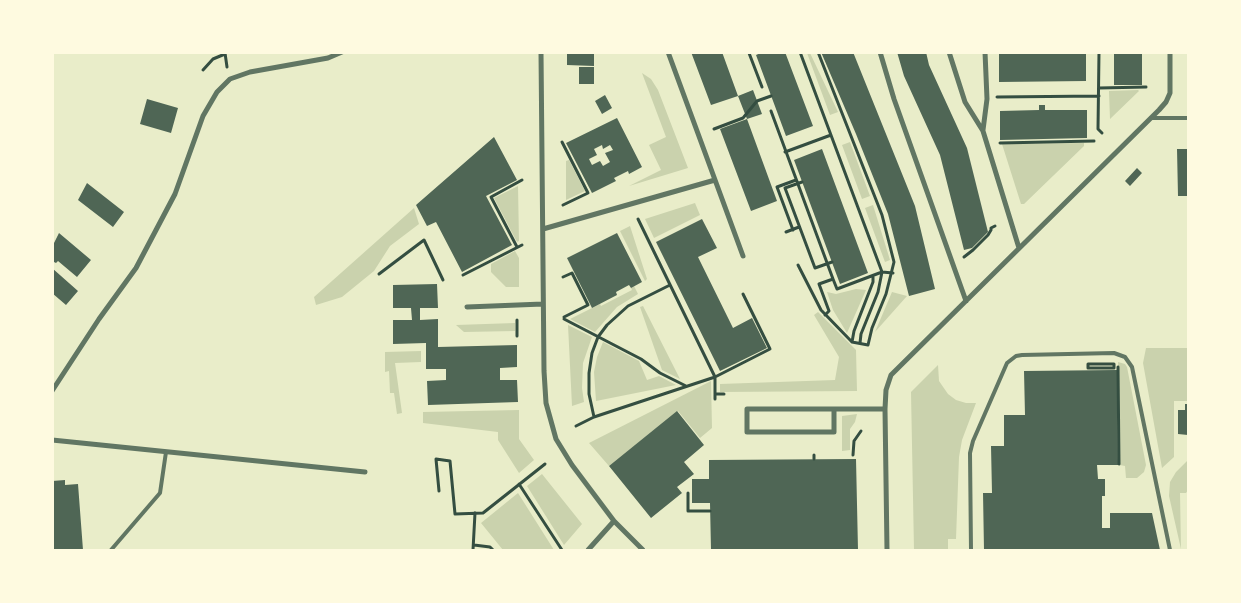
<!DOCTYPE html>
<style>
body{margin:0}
#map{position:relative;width:1241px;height:603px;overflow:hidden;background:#e9edc9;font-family:"Source Serif 4",serif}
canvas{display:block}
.frame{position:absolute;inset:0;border:54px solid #fefae0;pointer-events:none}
</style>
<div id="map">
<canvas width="1241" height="603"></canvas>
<div class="frame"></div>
</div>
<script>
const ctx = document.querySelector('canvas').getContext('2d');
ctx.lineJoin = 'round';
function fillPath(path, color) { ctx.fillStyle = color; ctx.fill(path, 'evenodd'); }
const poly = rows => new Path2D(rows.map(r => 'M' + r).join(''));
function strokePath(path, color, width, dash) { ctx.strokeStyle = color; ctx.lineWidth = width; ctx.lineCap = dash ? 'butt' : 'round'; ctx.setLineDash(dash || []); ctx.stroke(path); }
fillPath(poly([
 [807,53,810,53,838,112,830,115],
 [642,73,651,79,658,90,688,168,629,186,661,170,649,145,666,137],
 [1138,90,1139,91,1110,119,1109,91],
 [850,142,870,196,862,199,842,145],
 [1084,143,1084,146,1024,204,1021,204,1002,144],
 [569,160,585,191,566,200,566,161],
 [518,186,519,241,517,242,494,198],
 [695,203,700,215,654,238,645,219],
 [873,205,890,260,885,262,865,208],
 [414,208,419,224,390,246,374,271,342,297,316,305,314,297],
 [630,226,647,279,645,281,620,231],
 [515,251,519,258,519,287,506,287,491,272,491,264],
 [634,286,638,294,617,307,595,332,570,319,600,304,601,306,632,290,631,288],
 [856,289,866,290,847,333,833,310,827,292,836,294],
 [892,292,907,296,875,332],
 [643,306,680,379,662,370,640,307],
 [818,312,856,350,857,391,720,392,720,384,835,380,839,357,814,315],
 [515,323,515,331,464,332,456,325],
 [568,325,592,337,583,363,582,388,584,402,572,406],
 [603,342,639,361,647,380,659,376,676,385,596,401,594,372,597,357],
 [1146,348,1188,348,1188,401,1174,401,1174,457,1162,468,1143,363],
 [421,351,421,362,395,363,402,413,397,414,394,393,390,393,389,371,385,372,385,352],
 [1118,362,1125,364,1127,367,1146,465,1144,472,1137,478,1126,478,1125,466,1120,465],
 [938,365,939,381,948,394,956,400,966,403,976,403,962,440,959,457,956,539,948,539,948,550,914,550,911,392],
 [711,381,712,428,700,438,678,411,609,466,589,443],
 [519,410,519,439,534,460,519,473,498,440,498,432,423,423,423,412],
 [857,414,855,422,850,429,850,450,842,451,842,416],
 [1188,460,1188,490,1186,493,1180,493,1181,549,1169,496,1170,482,1176,472],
 [542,474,582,524,564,545,527,486],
 [518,493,554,550,503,550,481,523]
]), '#cad2ad');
fillPath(poly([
 [567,52,594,52,594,66,567,65],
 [691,52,722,52,738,96,711,105],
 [763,52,785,52,813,126,786,136,756,55],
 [821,52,853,52,915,206,935,289,909,296,888,214,856,134],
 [897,52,926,52,929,65,967,148,988,232,972,248,964,250,940,155,904,76],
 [1086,52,1086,81,999,82,999,54],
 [1114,52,1142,52,1142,85,1114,85],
 [579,67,594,67,594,84,579,84],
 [753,90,762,114,747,119,738,96],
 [605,95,612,108,602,114,595,101],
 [147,99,178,108,171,133,140,124],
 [1039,105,1045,105,1045,110,1087,110,1087,138,1000,140,1000,111,1039,110],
 [617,118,642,167,629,174,628,171,614,178,616,181,592,193,566,143],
 [602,145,603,149,610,145,613,150,605,153,610,162,603,166,600,161,592,165,589,159,597,155,594,149],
 [747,119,777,201,751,211,720,129],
 [494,137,517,180,486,196,512,245,462,272,436,222,427,226,416,205],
 [822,149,868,273,840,284,794,160],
 [1177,149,1188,149,1188,196,1178,196],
 [1137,168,1142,173,1130,186,1125,181],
 [87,183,124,212,113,227,78,200],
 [702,219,717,248,698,257,733,328,752,318,767,348,720,371,656,242],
 [59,233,91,260,77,277,58,261,56,263,52,261,52,247],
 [617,233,642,282,631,288,629,285,616,292,617,295,592,308,567,258],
 [52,268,78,291,66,305,52,293],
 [437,284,438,308,420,308,420,320,438,319,438,347,517,345,517,367,500,368,500,380,517,380,518,402,428,405,427,381,446,380,446,369,426,369,426,343,393,344,393,320,412,320,411,308,393,308,393,285],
 [1117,370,1118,465,1097,465,1098,479,1105,479,1105,496,1102,496,1102,528,1110,528,1110,513,1152,513,1160,550,984,550,983,493,992,493,991,446,1004,446,1004,415,1025,415,1024,371],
 [1185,404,1188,404,1188,435,1178,434,1178,410,1185,410],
 [677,411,704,445,684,462,694,474,677,487,682,493,651,518,609,466],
 [856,459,858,550,711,550,710,503,692,503,692,479,709,479,709,460],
 [65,480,65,485,78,484,83,550,52,550,52,481]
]), '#4f6655');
strokePath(poly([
 [800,52,882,272,878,292,861,334,860,343],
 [818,52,882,215,894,262,886,294,872,328,868,345,852,342],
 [1099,52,1098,129,1102,133],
 [225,53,227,67],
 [749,53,762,87],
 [203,70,213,59,225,54],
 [1099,88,1146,87],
 [997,97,1099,96],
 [771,111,833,279],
 [714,129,743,118,757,101,771,96],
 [562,142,588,193,563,205],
 [1000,143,1094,141],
 [785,152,831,135],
 [802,182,785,188,815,268,832,262],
 [638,219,715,377,715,399],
 [793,230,777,187,796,180],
 [786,232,799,227],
 [517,247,491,197,522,180],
 [964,257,973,250,988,235,991,230,991,228,995,226],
 [798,265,821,310,852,342],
 [379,274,424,240,443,280],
 [463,275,522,245],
 [563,277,572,273,588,305,564,317],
 [825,315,829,311,819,284,833,279,837,289,882,272,893,273],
 [564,319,641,359,660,373,686,386],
 [517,320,517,336],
 [852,342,854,331,873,282,873,276],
 [1088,364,1114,364,1114,368,1088,368,1088,364],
 [1118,367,1119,464],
 [715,394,724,394],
 [594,417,589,394,589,373,592,353,598,337,607,325,628,306,670,285],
 [576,426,594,417,715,377,770,349,743,294],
 [814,455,814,459],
 [853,455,854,441,861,431],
 [519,484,562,550],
 [439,491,436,459,450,461,455,514,483,513,545,464],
 [688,493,688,511,710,511],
 [474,545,490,547,493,550],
 [473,550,475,513]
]), '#344e41', 3);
strokePath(poly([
 [1151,118,1188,118],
 [111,550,160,493,166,452],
 [971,550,970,453,973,441,1007,363,1016,356,1022,355,1114,353,1125,357,1132,367,1170,550]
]), '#617663', 4);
strokePath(poly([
 [541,52,544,371,546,403,556,439,572,465,614,521,643,550],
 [668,52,743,256],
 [880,52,894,99,966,301],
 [949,52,965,102,983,131,1019,248],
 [983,130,987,99,985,52],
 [543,229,715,180],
 [467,307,543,304],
 [52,391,99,319,136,268,175,194,203,116,217,92,230,79,250,72,328,58,342,52],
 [834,410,834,432,747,432,747,409,885,409],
 [52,440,365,472],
 [588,550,614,521],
 [887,550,885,409,886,390,891,375,1159,110,1166,102,1170,93,1170,52]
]), '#617663', 5);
</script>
